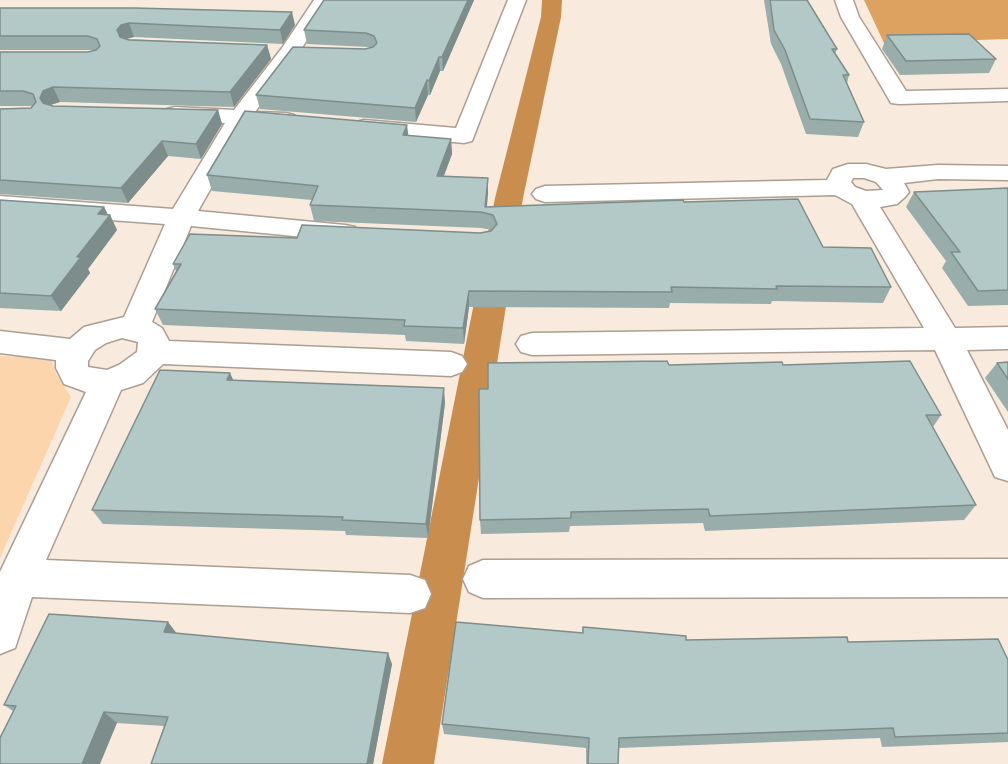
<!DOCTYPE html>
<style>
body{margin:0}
canvas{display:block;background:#f8eadc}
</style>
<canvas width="1008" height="764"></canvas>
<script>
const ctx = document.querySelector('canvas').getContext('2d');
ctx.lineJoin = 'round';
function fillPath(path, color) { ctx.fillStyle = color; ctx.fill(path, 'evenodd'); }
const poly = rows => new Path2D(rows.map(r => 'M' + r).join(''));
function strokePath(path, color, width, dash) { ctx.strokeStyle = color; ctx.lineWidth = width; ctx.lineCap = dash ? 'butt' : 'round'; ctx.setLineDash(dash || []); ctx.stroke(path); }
fillPath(poly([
 [0,356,51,358,56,374,71,397,0,558]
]), '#fcd5ad');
fillPath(poly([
 [864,0,1008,0,1008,39,884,43]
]), '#dda160');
fillPath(poly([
 [542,0,562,0,561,17,523,198,434,764,382,764,495,198,541,17,542,0]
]), '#c98e4d');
const street = poly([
 [314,0,332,0,300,51,255,112,286,113,294,115,297,120,294,125,286,127,247,125,198,211,345,225,355,227,358,233,355,239,345,241,191,226,152,322,162,328,169,341,451,352,462,356,467,364,462,372,451,376,163,364,143,383,121,390,46,560,410,575,425,580,431,594,425,608,410,613,32,597,15,648,0,654,0,572,86,392,64,384,56,368,56,360,0,353,0,331,70,339,84,327,124,317,165,224,0,212,0,196,173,209,225,123,175,121,167,119,164,114,167,109,175,107,234,110,282,48,314,0],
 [122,338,138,342,137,352,119,365,107,370,88,367,88,361,95,350,106,343,122,338],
 [508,0,526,0,472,141,464,143,356,132,353,127,356,122,364,120,456,128,508,0],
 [835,0,853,0,859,17,906,91,1008,89,1008,101,899,104,891,103,841,17,835,0],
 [848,164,866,164,886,169,938,165,1008,166,1008,180,938,179,904,183,909,192,905,197,897,204,880,207,955,328,1008,327,1008,349,967,350,1008,430,1008,481,995,477,935,350,532,355,521,352,516,344,521,336,532,333,924,328,852,204,835,195,545,202,536,199,532,194,536,189,545,186,827,180,833,169,848,164],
 [853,178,864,178,876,182,883,190,866,191,855,187,851,182,853,178],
 [1008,559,1008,597,483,598,469,592,463,579,469,566,483,560,1008,559]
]);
strokePath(street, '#ac9e91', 3);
fillPath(street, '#fff');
fillPath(poly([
 [474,0,443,71,440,71,430,95,428,95,416,122,260,109,256,95,365,49,371,48,368,47,307,44,304,30],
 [764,0,807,0,837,49,835,54,849,75,847,83,864,122,858,137,806,134,781,64,771,44],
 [0,8,295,25,283,44,134,37,126,39,267,45,271,59,234,107,60,102,50,105,53,106,218,110,222,124,201,159,168,156,128,203,0,194,0,109,31,108,32,106,0,106,0,52,88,52,96,50,0,50],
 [887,35,996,59,989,73,900,75,882,49],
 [408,136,451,139,452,154,443,177,488,178,488,193,487,207,684,202,823,247,891,287,883,303,772,301,771,304,670,303,669,308,469,307,464,344,406,341,405,335,163,325,155,309,176,271,173,264,297,238,480,233,492,230,481,228,314,221,310,205,312,200,212,191,207,175],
 [1008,188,1008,305,968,306,942,268,946,261,906,207,914,192],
 [0,200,104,207,108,215,110,215,117,230,88,269,90,273,61,311,0,308],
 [1008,362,1008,412,985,378,997,363],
 [783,365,941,415,933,427,976,505,964,520,705,531,703,523,570,526,569,532,481,534,480,520,488,389],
 [234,381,445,403,428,538,346,535,345,531,103,524,92,510],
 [583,627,686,640,848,642,1008,660,1008,742,882,747,880,738,619,748,618,764,586,764,586,748,444,734,442,724,582,633],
 [177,634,392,664,373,764,151,764,164,726,117,723,13,711,4,705]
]), '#99adab');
fillPath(poly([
 [468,0,474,0,443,71,442,57],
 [292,12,295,25,283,44,280,30],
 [129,23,134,37,126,39,122,44,117,30,121,25],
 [267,45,271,59,234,107,230,92],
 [439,57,440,71,430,95,429,81],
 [427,80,428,95,416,122,415,108],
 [53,87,60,102,50,105,47,112,40,98,43,91],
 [218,110,222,124,201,159,196,144],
 [407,125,409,140,403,135],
 [451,139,452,154,438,192,437,176],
 [162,141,168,156,128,203,121,188],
 [488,178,488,193,486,214,485,207],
 [104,207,109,217,110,215,117,230,88,269,90,273,61,311,51,296,77,257,98,214],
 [469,291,469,307,464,344,463,328],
 [230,373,237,388,227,380],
 [444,388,445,403,428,538,426,524],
 [168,622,178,635,164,632],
 [388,653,392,664,373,764,367,764],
 [104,712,117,723,100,764,82,764]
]), '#7d8d8b');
const building = poly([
 [324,0,468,0,442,57,439,57,429,81,427,80,415,108,256,95,293,47,365,49,373,47,377,43,374,36,366,33,304,30,324,0],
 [770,0,807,0,837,49,832,49,849,75,843,75,864,122,810,119,785,50,774,30,770,0],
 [0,8,134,8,292,12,280,30,129,23,121,25,117,30,120,37,129,40,267,45,230,92,53,87,43,91,40,98,43,103,53,106,218,110,196,144,162,141,121,188,0,180,0,109,31,108,36,102,33,94,23,91,0,91,0,52,88,52,96,50,100,46,97,39,88,36,0,36,0,8],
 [969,34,996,59,906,61,887,35,969,34],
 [245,111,407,125,403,135,451,139,437,176,488,178,485,207,683,200,684,202,798,199,823,247,871,248,891,287,776,286,777,289,671,287,672,292,469,291,463,328,404,326,405,320,155,309,181,264,173,264,190,234,297,238,302,225,480,233,491,231,497,224,493,215,481,212,310,205,318,186,207,175,245,111],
 [1008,188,1008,290,978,291,951,252,960,252,914,192,1008,188],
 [0,200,104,207,98,214,110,215,77,257,81,257,51,296,0,293,0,200],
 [667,361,669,365,782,362,783,365,910,361,941,415,926,415,976,505,710,516,708,509,571,512,571,518,480,520,479,389,488,389,488,363,667,361],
 [1008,362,1008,379,997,363,1008,362],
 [160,370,230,373,227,380,444,388,426,524,342,520,343,517,92,510,160,370],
 [49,614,168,622,164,632,388,653,367,764,151,764,168,717,104,712,82,764,0,764,0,738,16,706,4,705,49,614],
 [456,622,583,633,583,627,686,636,686,640,847,637,848,642,998,639,1008,660,1008,733,895,737,893,728,619,738,618,764,588,764,589,738,442,724,456,622]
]);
fillPath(building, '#b2c9c7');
strokePath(building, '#7d8d8b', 1.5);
</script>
